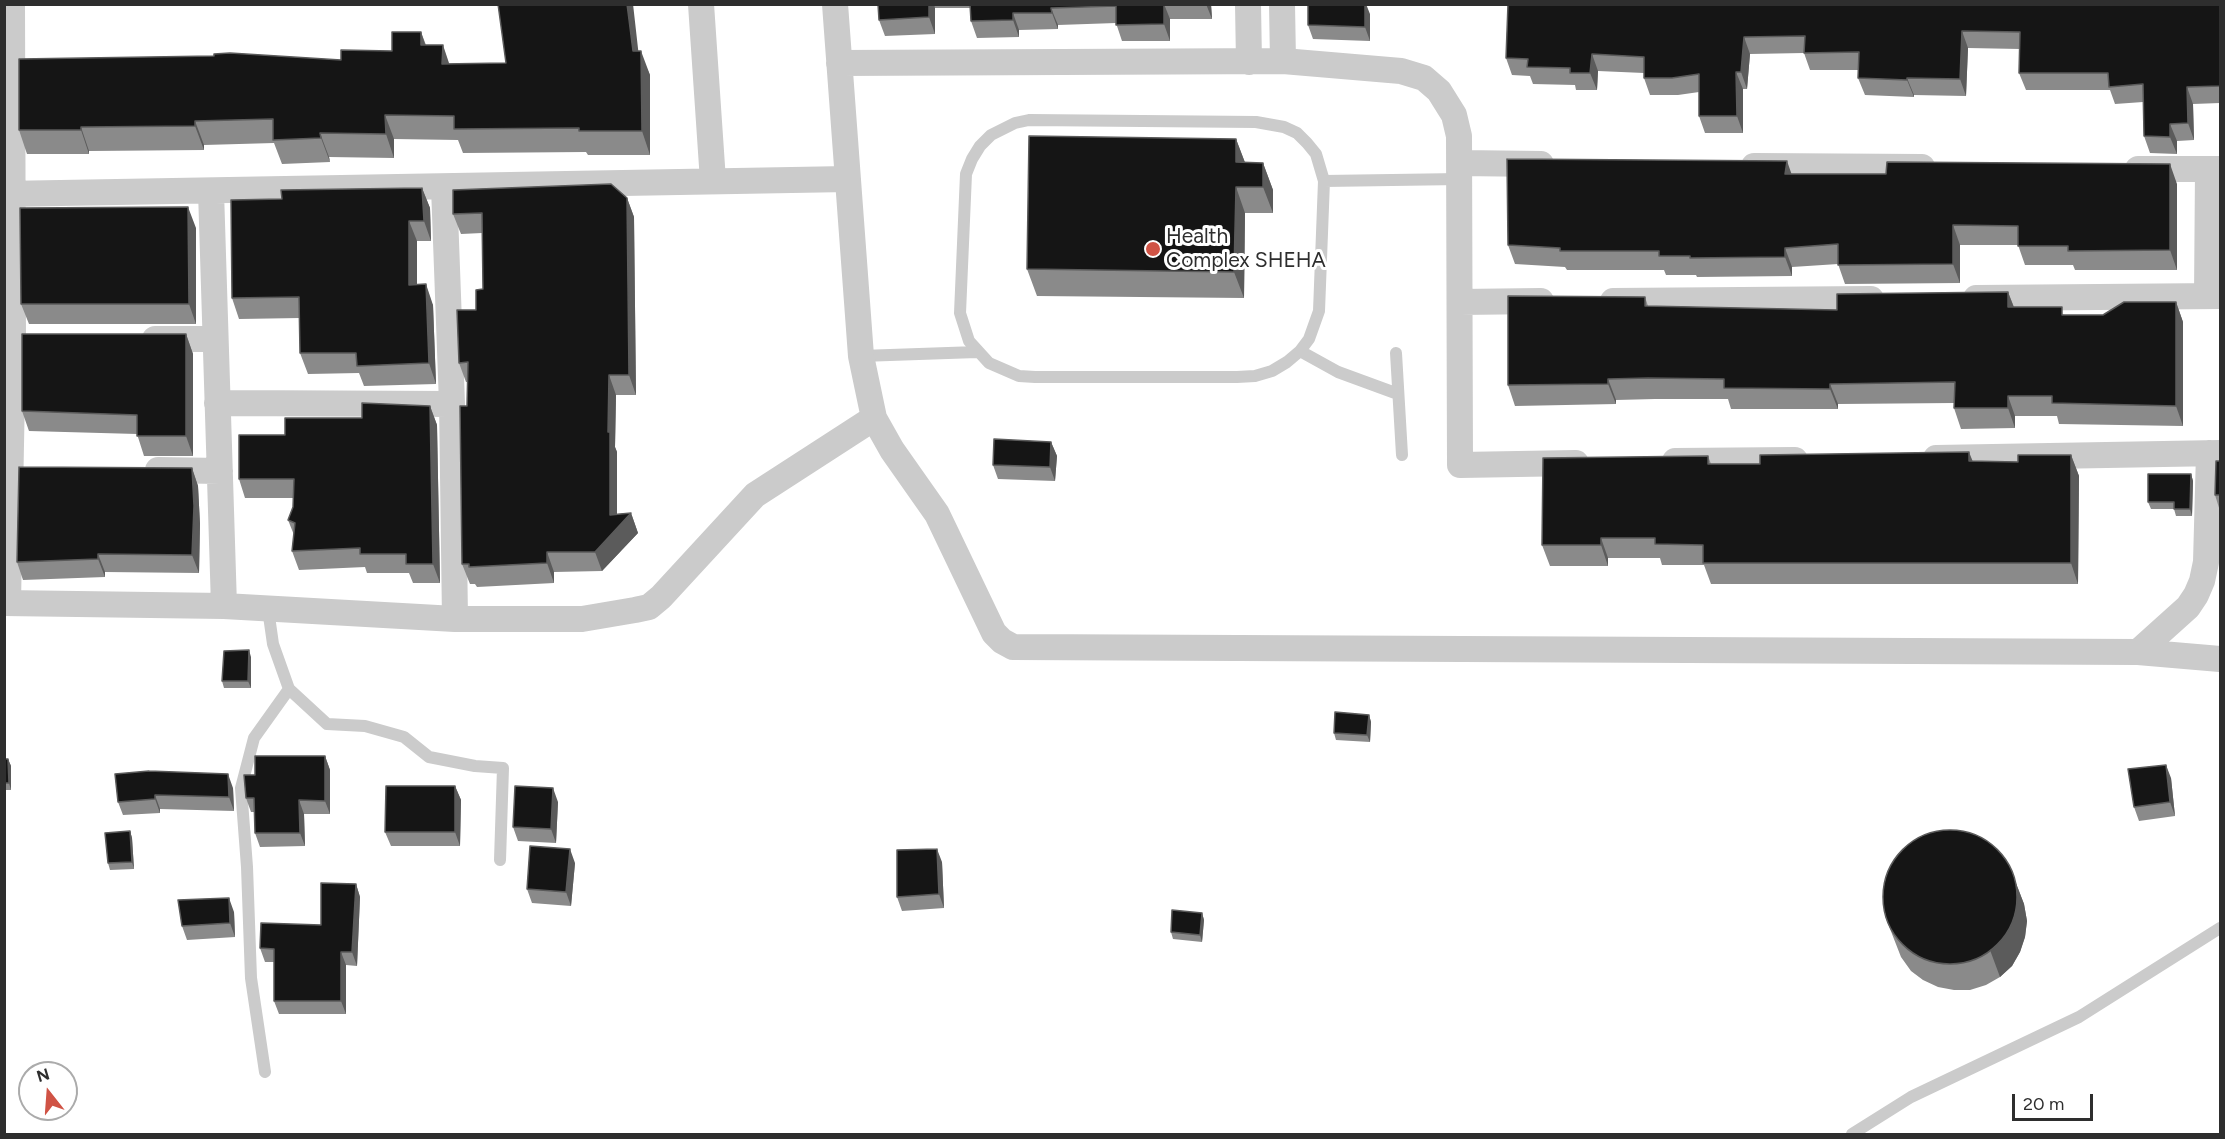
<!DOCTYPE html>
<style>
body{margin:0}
#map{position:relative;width:2225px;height:1139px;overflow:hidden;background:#fff;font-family:Figtree,sans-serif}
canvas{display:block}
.frame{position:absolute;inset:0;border:6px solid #2e2e2e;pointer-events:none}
.north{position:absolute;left:18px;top:1061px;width:60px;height:60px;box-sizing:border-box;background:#fff;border:2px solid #ababab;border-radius:50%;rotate:343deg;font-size:16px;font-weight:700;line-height:24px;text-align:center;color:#2e2e2e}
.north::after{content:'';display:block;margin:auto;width:21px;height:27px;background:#d05345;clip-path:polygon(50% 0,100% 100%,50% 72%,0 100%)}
.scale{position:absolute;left:2012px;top:1094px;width:81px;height:27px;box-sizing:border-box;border:3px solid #2e2e2e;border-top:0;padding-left:8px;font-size:18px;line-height:21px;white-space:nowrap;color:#2e2e2e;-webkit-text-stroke:4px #fff;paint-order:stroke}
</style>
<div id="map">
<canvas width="2225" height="1139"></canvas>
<div class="frame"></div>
<div class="north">N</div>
<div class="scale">20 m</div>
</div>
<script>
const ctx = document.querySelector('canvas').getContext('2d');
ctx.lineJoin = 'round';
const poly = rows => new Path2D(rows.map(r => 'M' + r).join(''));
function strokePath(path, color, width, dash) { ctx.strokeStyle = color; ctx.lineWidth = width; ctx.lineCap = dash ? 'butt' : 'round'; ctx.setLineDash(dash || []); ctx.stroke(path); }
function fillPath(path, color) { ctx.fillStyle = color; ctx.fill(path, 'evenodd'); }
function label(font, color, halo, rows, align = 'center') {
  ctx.font = font + ' Figtree,sans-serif'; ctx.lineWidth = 6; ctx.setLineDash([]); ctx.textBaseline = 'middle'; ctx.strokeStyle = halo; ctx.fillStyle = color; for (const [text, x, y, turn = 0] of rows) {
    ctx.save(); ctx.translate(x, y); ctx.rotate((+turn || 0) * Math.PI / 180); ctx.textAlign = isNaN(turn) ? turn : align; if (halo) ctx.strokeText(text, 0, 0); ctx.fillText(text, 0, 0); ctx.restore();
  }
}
strokePath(poly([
 [1029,120,1256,122,1284,127,1297,133,1307,143,1316,154,1324,181,1319,311,1309,339,1300,351,1287,362,1272,371,1255,376,1237,377,1035,377,1019,376,989,363,969,341,960,313,966,174,972,159,980,146,991,135,1015,123,1029,120],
 [1324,181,1460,179],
 [1300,351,1338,372,1398,394],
 [1396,353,1402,455],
 [861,356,977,352],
 [268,609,273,644,289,689,327,724,365,726,404,737,429,757,475,766,503,768,500,860],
 [265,1072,251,978,247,867,241,788,254,738,289,689],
 [1852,1134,1911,1097,2079,1017,2220,928]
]), '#cbcbcb', 12);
strokePath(poly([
 [701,4,713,181],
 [835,4,861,356,874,418,892,450,937,514,994,633,1002,641,1013,647,2138,652,2220,659],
 [1248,4,1249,62],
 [1282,4,1283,61],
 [839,63,1283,61,1401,71,1424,78,1439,91,1454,115,1459,136,1460,465,1576,463],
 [1460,163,1541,164],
 [1754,166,1922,167],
 [2138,169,2220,169],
 [444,187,452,404,455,619],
 [211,191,224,606],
 [4,194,848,179],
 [2207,296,2208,170],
 [1976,298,2220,296],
 [1613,301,1871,299],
 [1460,302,1541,301],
 [155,339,215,339],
 [217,403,452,404],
 [1936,458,2220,453],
 [1675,461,1795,460],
 [158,470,220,471],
 [4,603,224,606,455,619,582,619,635,610,649,607,661,597,755,495,874,418],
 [8,603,13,339,12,4],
 [2138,652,2188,607,2196,595,2202,581,2206,562,2209,453]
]), '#cbcbcb', 26);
fillPath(poly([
 [878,4,1211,4,1212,19,1170,19,1170,41,1122,41,1116,23,1058,25,1058,29,1019,30,1019,37,977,38,971,21,970,8,935,8,935,34,885,36,879,20],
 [1508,4,2220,4,2220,103,2193,104,2194,140,2177,141,2177,154,2150,153,2144,136,2143,102,2115,104,2110,90,2026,90,2019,73,2020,49,1968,48,1966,96,1914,95,1914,97,1865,95,1858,78,1859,70,1810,70,1804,53,1750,54,1747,89,1743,89,1743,133,1705,133,1699,116,1699,92,1678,95,1650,95,1644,78,1644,73,1598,71,1597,90,1576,90,1575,85,1533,84,1530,76,1512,75,1506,58],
 [1370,14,1370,41,1313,39,1308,25],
 [421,32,426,45,449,64,506,63,639,51,650,75,650,155,588,155,586,152,463,153,458,140,394,139,394,158,329,157,330,162,282,164,274,143,204,145,204,150,89,151,89,154,27,154,19,130,341,60,392,51],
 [1236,139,1245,163,1263,163,1273,190,1273,213,1245,213,1244,298,1037,296,1027,269],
 [1791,174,2177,184,2177,270,2075,270,2073,265,2025,265,2018,245,1960,245,1960,283,1845,284,1838,264,1792,267,1792,276,1697,277,1696,275,1666,275,1664,270,1567,270,1565,267,1515,264,1508,245],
 [422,188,430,208,431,241,417,241,417,285,433,305,436,384,364,386,359,373,308,374,300,353,300,318,239,319,232,298],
 [627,198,634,217,636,395,616,395,615,447,617,452,617,514,631,513,638,533,602,571,554,572,554,583,477,587,475,584,470,584,462,564,468,382,466,382,459,363,483,289,482,233,461,234,453,214],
 [196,228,196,324,29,324,21,304],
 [2008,292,2014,307,2065,315,2103,315,2176,302,2183,322,2183,426,2059,424,2057,416,2015,416,2015,428,1961,429,1954,408,1954,403,1838,404,1838,409,1731,409,1728,399,1655,399,1616,400,1616,404,1515,406,1508,385,1645,297,1648,306,1837,310],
 [186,334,193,354,193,456,144,456,137,434,29,431,22,411],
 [430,406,437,425,440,583,413,583,409,573,367,573,365,567,299,570,292,551,294,535,288,520,293,507,293,498,245,498,239,479,285,435,362,418],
 [1051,442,1057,456,1055,481,998,479,993,465],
 [2071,455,2079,476,2078,584,1711,584,1704,565,1662,565,1660,558,1608,558,1608,566,1550,566,1542,545,1708,456,1711,464,1760,464,1973,461,2018,462],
 [2220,461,2220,511,2215,495],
 [192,468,198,486,200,524,199,573,105,572,105,577,23,580,17,562],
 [2191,474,2193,481,2192,516,2176,516,2174,509,2151,509,2148,502],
 [251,657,251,688,224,688,222,681],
 [1369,715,1371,722,1370,742,1336,740,1334,733],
 [325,756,330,770,330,814,304,814,305,846,260,847,255,833,255,812,251,812,246,798,255,775],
 [4,759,8,759,11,766,11,790,4,790],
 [115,774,233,788,234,811,160,809,160,813,123,815,118,802],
 [2171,778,2175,816,2139,821,2134,807],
 [455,786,461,800,460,846,391,846,385,832],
 [558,802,556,843,518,841,513,827],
 [130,831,132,838,134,869,110,870,108,863],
 [942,862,944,908,902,911,897,897],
 [575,863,571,906,532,903,527,889],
 [2014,878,2024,904,2027,921,2025,937,2020,952,2012,966,2000,977,1986,985,1970,990,1954,990,1938,987,1923,980,1911,971,1901,957,1885,916],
 [356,884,360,897,357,966,346,965,346,1014,279,1014,274,1001,274,962,265,962,260,948,321,925],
 [234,912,235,937,187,940,182,926],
 [1202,913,1204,920,1202,942,1173,939,1171,932]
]), '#8a8a8a');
fillPath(poly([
 [627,4,633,4,641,75,633,51],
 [929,4,934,4,935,8,935,34,929,17],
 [1164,4,1170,19,1170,41,1164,24],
 [1206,4,1211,4,1212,19],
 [1365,4,1366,4,1370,14,1370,41,1365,27],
 [1051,8,1058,25,1058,29,1052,13],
 [1013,13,1019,30,1019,37,1013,20],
 [1962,31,1968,48,1966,96,1960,79],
 [421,32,429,56,421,45],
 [1744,37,1750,54,1747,89,1741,72],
 [443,45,451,69,442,64],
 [641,51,650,75,650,155,642,131],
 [1592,54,1598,71,1597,90,1590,73],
 [1736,72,1743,89,1743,133,1737,116],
 [1907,78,1914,95,1914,97,1907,80],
 [2187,87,2193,104,2194,140,2188,123],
 [385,115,394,139,394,158,386,134],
 [195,121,204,145,204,150,195,126],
 [2170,124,2177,141,2177,154,2170,137],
 [81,127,89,151,89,154,81,130],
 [320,133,329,157,330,162,321,138],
 [1236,139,1246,165,1236,162],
 [1787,161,1794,181,1785,174],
 [1263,163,1273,190,1273,213,1263,187],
 [2170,164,2177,184,2177,270,2170,250],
 [1236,187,1245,213,1244,298,1234,272],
 [422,188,430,208,431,241,424,221],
 [627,198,634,217,636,395,629,375],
 [188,207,196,228,196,324,189,304],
 [409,221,417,241,417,306,409,285],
 [1953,225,1960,245,1960,283,1953,264],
 [1785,248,1792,267,1792,276,1785,257],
 [426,284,433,305,436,384,429,363],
 [2008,292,2016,313,2008,307],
 [2176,302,2183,322,2183,426,2176,406],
 [186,334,193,354,193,456,186,436],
 [609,375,616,395,615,447,617,452,617,528,631,513,638,533,602,571,595,552,610,515,608,432],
 [1608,379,1616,400,1616,404,1608,384],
 [1830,384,1838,404,1838,409,1830,389],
 [2008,396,2015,416,2015,428,2008,408],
 [430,406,437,425,440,583,433,564],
 [1051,442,1057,456,1055,481,1050,467],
 [1969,452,1977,472,1969,461],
 [2071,455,2079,476,2078,584,2071,563],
 [192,468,198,486,200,524,199,573,192,555],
 [2191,474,2193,481,2192,516,2190,509],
 [1601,538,1608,558,1608,566,1601,545],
 [547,552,554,572,554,583,547,563],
 [98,554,105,572,105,577,98,559],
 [249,650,251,657,251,688,248,681],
 [1369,715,1371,722,1370,742,1367,735],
 [325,756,330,770,330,814,325,801],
 [8,759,11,766,11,790,9,783],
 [2166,765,2171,778,2175,816,2170,802],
 [228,774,233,788,234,811,229,797],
 [455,786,461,800,460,846,455,832],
 [553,788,558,802,556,843,551,829],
 [155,795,160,809,160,813,155,799],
 [299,800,304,814,305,846,300,833],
 [130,831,132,838,134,869,132,862],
 [570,849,575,863,571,906,566,892],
 [937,849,942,862,944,908,939,894],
 [2014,878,2024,904,2027,921,2025,937,2020,952,2012,966,2000,977,1990,950],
 [356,884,360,897,357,966,352,952],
 [229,898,234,912,235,937,230,923],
 [1202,913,1204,920,1202,942,1200,935],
 [341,952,346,965,346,1014,341,1001]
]), '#5b5b5b');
const building = poly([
 [498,4,627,4,633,51,641,51,642,131,579,131,579,128,454,129,454,116,385,115,386,134,320,133,321,138,273,140,273,119,195,121,195,126,81,127,81,130,19,130,19,59,214,56,214,54,230,53,341,60,341,50,392,51,392,32,421,32,421,45,443,45,442,64,506,63,498,4],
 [878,4,929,4,929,17,879,20,878,4],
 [970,4,1164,4,1164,24,1116,25,1116,6,1051,8,1052,13,1013,13,1013,20,971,21,970,4],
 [1308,4,1365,4,1365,27,1308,25,1308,4],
 [1508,4,2220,4,2220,86,2187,87,2188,123,2170,124,2170,137,2144,136,2143,84,2109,87,2108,73,2019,73,2020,32,1962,31,1960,79,1907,78,1907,80,1858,78,1859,52,1804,53,1805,36,1744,37,1741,72,1736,72,1737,116,1699,116,1699,74,1672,78,1644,78,1644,57,1592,54,1590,73,1570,73,1570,68,1527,67,1528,59,1506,58,1508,4],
 [1029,136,1236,139,1236,162,1263,163,1263,187,1236,187,1234,272,1027,269,1029,136],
 [1507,159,1787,161,1785,174,1886,174,1887,162,2170,164,2170,250,2068,251,2068,246,2018,246,2018,226,1953,225,1953,264,1838,265,1838,244,1785,248,1785,257,1690,258,1690,256,1659,256,1659,251,1560,251,1560,248,1508,245,1507,159],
 [611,184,627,198,629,375,609,375,608,432,610,432,610,515,631,513,595,552,547,552,547,563,469,567,469,564,462,564,460,406,467,406,468,362,459,363,457,310,476,310,476,290,483,289,482,213,453,214,453,190,611,184],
 [422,188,424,221,409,221,409,285,426,284,429,363,357,366,356,353,300,353,299,297,232,298,231,200,282,199,281,190,422,188],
 [188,207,189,304,21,304,20,208,188,207],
 [2008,292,2008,307,2062,307,2062,315,2103,315,2124,302,2176,302,2176,406,2052,403,2052,396,2008,396,2008,408,1954,408,1955,382,1830,384,1830,389,1724,388,1724,379,1648,378,1608,379,1608,384,1508,385,1508,296,1645,297,1645,306,1837,310,1837,294,2008,292],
 [22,334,186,334,186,436,137,436,137,415,22,411,22,334],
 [362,403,430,406,433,564,406,564,406,554,360,554,360,548,292,551,295,523,288,520,293,507,294,479,239,479,239,435,285,435,285,418,362,418,362,403],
 [994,439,1051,442,1050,467,993,465,994,439],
 [1969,452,1969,461,2018,462,2018,455,2071,455,2071,563,1703,563,1703,545,1655,544,1655,538,1601,538,1601,545,1542,545,1543,458,1708,456,1708,464,1760,464,1760,455,1969,452],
 [2216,461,2220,461,2220,495,2215,495,2216,461],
 [19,467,192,468,194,506,192,555,98,554,98,559,17,562,19,467],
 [2148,474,2191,474,2190,509,2174,509,2174,502,2148,502,2148,474],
 [249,650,248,681,222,681,224,651,249,650],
 [1335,712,1369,715,1367,735,1334,733,1335,712],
 [255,756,325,756,325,801,299,800,300,833,255,833,254,798,246,798,244,775,255,775,255,756],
 [4,759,8,759,9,783,4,783,4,759],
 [2166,765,2170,802,2134,807,2128,769,2166,765],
 [149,771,228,774,229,797,155,795,155,799,118,802,115,774,149,771],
 [386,786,455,786,455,832,385,832,386,786],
 [515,786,553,788,551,829,513,827,515,786],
 '1883 897a67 67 0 1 1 134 0a67 67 0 1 1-134 0Z',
 [130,831,132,862,108,863,105,833,130,831],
 [530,846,570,849,566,892,527,889,530,846],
 [937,849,939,894,897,897,897,850,937,849],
 [321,883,356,884,352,952,341,952,341,1001,274,1001,274,949,260,948,261,923,321,925,321,883],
 [229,898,230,923,182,926,178,900,229,898],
 [1172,910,1202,913,1200,935,1171,932,1172,910]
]);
fillPath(building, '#151515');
strokePath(building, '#5b5b5b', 1.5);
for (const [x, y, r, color] of [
 [1153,249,8,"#d05345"]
]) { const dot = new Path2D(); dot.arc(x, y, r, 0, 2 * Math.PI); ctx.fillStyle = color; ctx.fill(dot); strokePath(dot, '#fff', 2); }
label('21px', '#2e2e2e', '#fff', [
 ["Health",1166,237],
 ["Complex SHEHA",1166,261]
], 'left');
</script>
